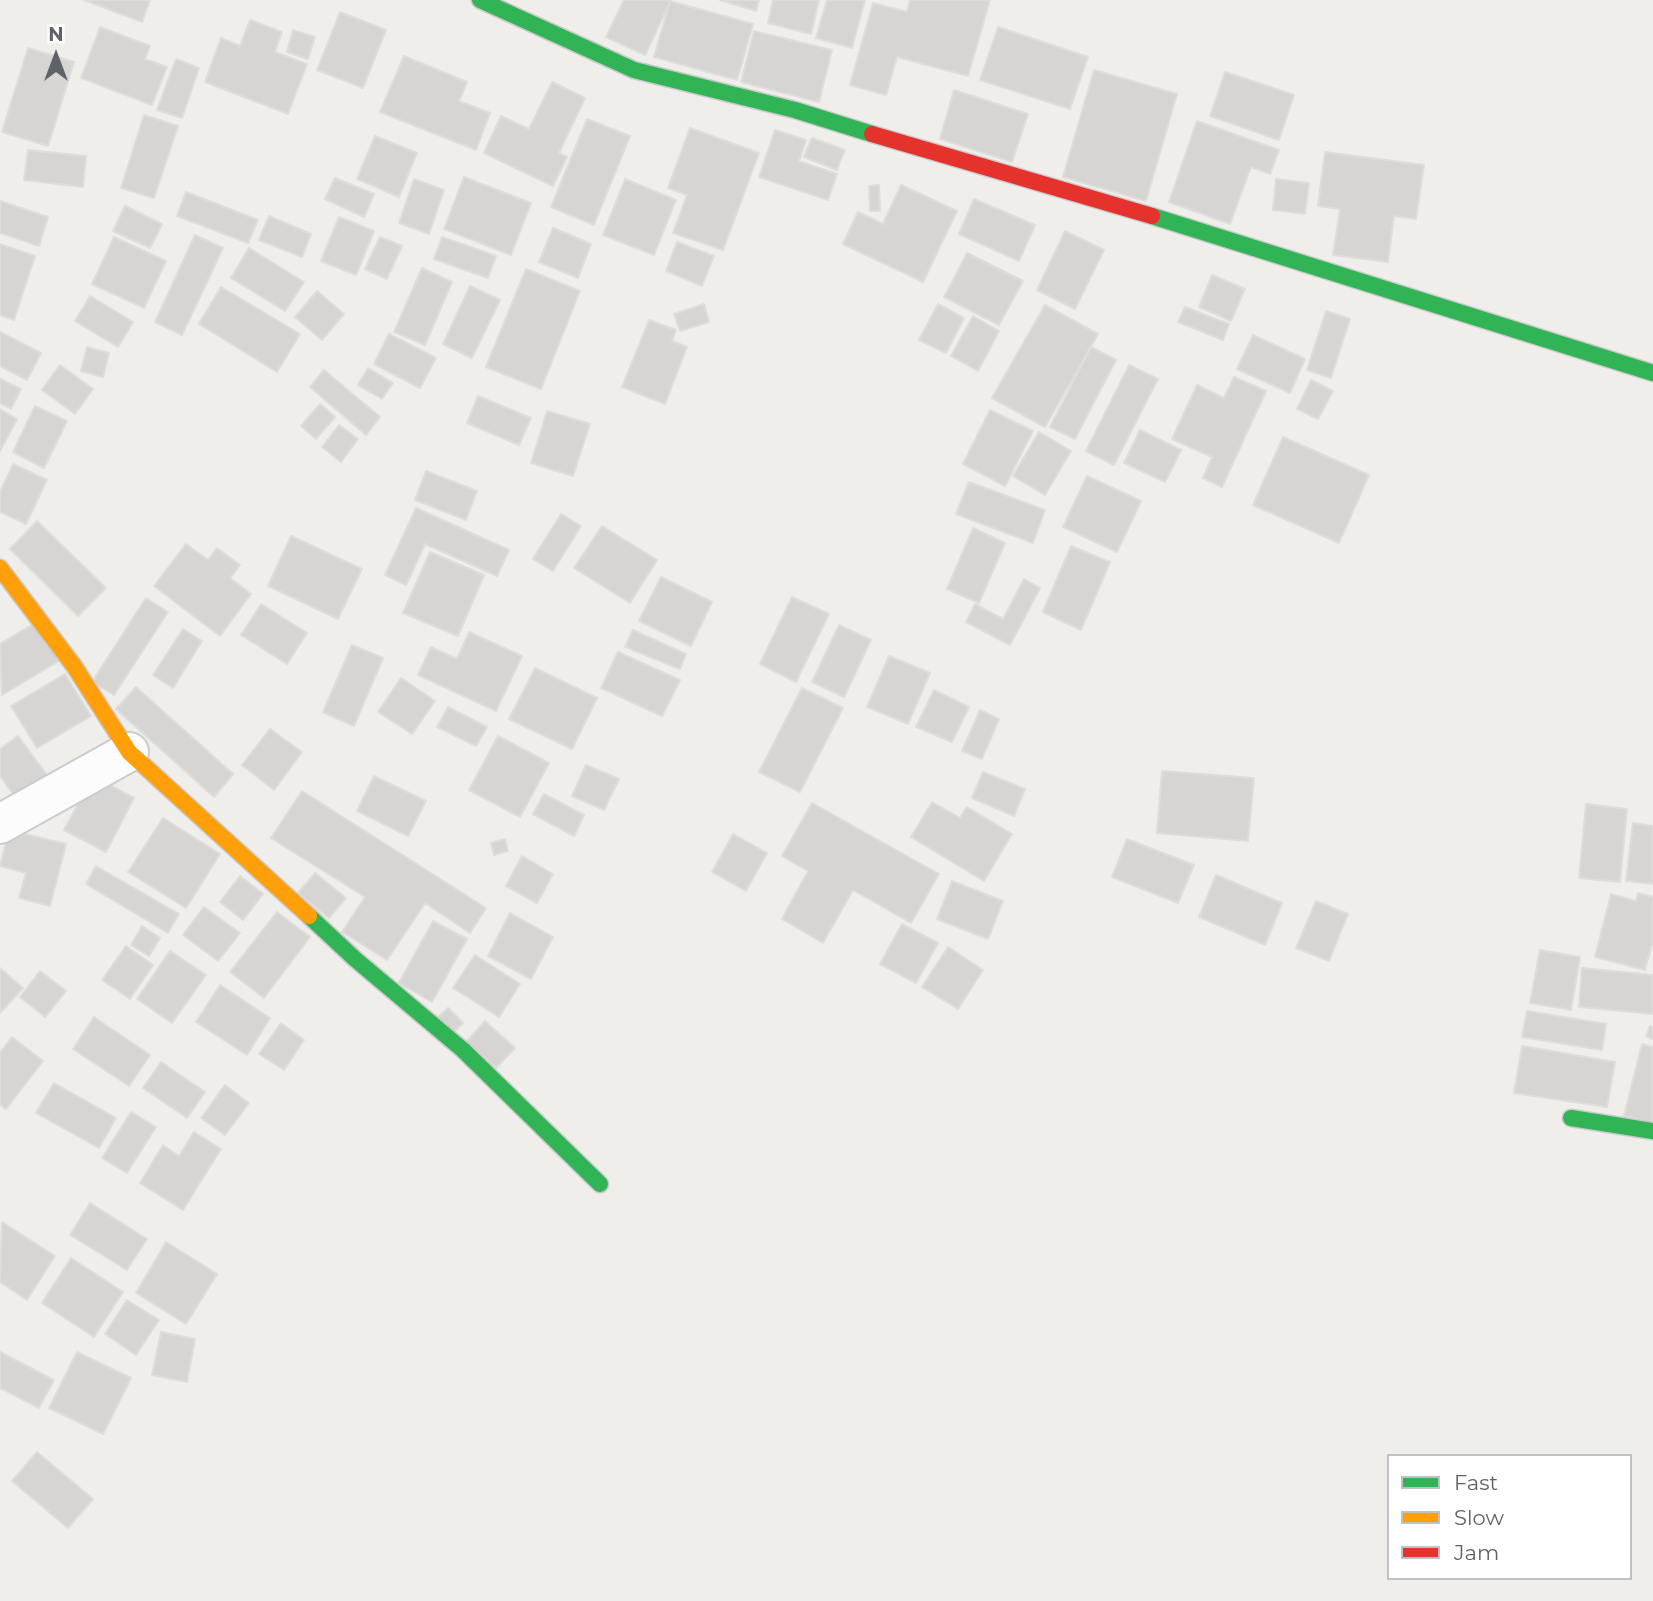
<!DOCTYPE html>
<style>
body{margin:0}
#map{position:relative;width:1653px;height:1601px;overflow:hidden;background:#efeeea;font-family:Montserrat,sans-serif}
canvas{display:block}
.legend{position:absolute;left:1387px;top:1454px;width:245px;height:126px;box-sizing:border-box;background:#fff;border:2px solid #bfc1c3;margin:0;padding:9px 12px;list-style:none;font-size:21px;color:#5f6368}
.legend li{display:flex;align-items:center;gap:14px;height:35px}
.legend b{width:35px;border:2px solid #bfc1c3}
.north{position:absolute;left:21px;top:21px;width:70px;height:70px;-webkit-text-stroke:5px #fff;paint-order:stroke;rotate:0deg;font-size:19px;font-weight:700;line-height:28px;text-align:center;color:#5f6368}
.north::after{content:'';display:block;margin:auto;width:24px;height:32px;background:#5f6368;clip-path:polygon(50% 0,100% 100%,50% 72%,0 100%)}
</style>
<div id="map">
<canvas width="1653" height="1601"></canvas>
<ul class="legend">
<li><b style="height:9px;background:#30b455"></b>Fast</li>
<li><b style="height:9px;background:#ff9f0a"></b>Slow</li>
<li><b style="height:9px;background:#e5322d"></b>Jam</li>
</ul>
<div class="north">N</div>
</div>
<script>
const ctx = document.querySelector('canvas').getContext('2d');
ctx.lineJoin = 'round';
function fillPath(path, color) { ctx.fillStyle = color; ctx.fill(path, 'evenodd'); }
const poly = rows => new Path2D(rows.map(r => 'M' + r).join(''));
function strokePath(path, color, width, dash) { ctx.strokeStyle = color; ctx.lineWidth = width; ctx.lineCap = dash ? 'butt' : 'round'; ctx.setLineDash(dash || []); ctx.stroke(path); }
const building = poly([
 [84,0,150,0,142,22,84,0],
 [624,0,671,0,645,55,606,37,624,0],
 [720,0,759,0,756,11,720,0],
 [773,0,819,0,811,34,768,23,773,0],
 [827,0,865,0,852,48,816,38,827,0],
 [910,0,990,0,968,76,897,57,886,95,850,85,873,3,907,12,910,0],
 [670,1,753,24,737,80,654,57,670,1],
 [340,12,386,30,363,88,317,70,340,12],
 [250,20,282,32,275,52,307,64,288,114,205,82,221,38,240,46,250,20],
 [100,27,150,46,145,59,167,67,152,105,81,78,100,27],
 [998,27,1088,57,1070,109,980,80,998,27],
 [293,30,315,37,308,59,287,52,293,30],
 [754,31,832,50,819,102,741,82,754,31],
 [28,48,74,62,48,146,2,132,28,48],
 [404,56,467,82,459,101,490,113,476,150,380,112,404,56],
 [176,59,199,68,182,118,157,110,176,59],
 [1094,70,1177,94,1146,201,1063,177,1094,70],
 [1225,72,1294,95,1279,140,1210,116,1225,72],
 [552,82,585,98,559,153,567,157,553,186,484,153,501,116,529,129,552,82],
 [954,90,1028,114,1012,162,940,139,954,90],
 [144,115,178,126,154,198,121,188,144,115],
 [587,119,630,136,594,225,551,207,587,119],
 [1197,121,1279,150,1270,174,1251,167,1230,224,1169,202,1197,121],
 [690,128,759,153,723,250,673,233,687,195,668,188,690,128],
 [775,130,806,140,799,161,837,174,828,200,759,177,775,130],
 [375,136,417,153,399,197,357,179,375,136],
 [812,138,845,150,837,170,804,157,812,138],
 [28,150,86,156,83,187,24,180,28,150],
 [1325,152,1424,165,1416,219,1394,216,1388,262,1333,255,1340,209,1318,206,1325,152],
 [464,177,531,203,511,255,444,229,464,177],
 [335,178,374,194,364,217,325,199,335,178],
 [414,179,444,190,429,234,399,223,414,179],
 [625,179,676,200,654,255,603,235,625,179],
 [1276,179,1309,183,1305,214,1273,210,1276,179],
 [879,185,880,211,870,211,869,186,879,185],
 [901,185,957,211,923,282,843,244,858,212,883,224,901,185],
 [186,192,258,220,248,243,177,216,186,192],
 [974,199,1035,225,1019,261,959,234,974,199],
 [0,201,48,217,39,246,0,233,0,201],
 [125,206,162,224,150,248,113,231,125,206],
 [269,216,311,234,302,257,259,240,269,216],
 [339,217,374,231,356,275,321,261,339,217],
 [553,228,591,244,578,278,539,262,553,228],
 [1065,231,1104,250,1075,309,1037,290,1065,231],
 [195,235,223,248,182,335,155,322,195,235],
 [114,237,166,261,144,308,92,284,114,237],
 [380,237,402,246,387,279,365,269,380,237],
 [442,237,496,256,488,278,434,259,442,237],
 [677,242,714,256,702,286,666,271,677,242],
 [0,244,35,256,14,320,0,315,0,244],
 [249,248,304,282,285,311,231,278,249,248],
 [967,253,1023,281,999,325,944,297,967,253],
 [422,268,452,282,425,345,394,332,422,268],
 [526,269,580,291,541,389,486,367,526,269],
 [1212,275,1245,289,1231,321,1199,307,1212,275],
 [470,286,500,300,472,358,443,344,470,286],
 [221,287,300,334,277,372,199,324,221,287],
 [317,291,344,314,322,340,295,317,317,291],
 [90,296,133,322,118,347,75,321,90,296],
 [704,304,709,322,680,331,674,314,704,304],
 [938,304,964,318,946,353,919,340,938,304],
 [1045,305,1098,334,1045,427,992,398,1045,305],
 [1185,307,1229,324,1223,340,1178,322,1185,307],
 [1326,311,1350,319,1331,378,1307,370,1326,311],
 [973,316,999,331,978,371,951,356,973,316],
 [649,320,676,330,672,341,687,347,665,404,622,387,649,320],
 [0,332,41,353,27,380,0,366,0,332],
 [389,334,436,358,420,388,374,364,389,334],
 [1253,335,1305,359,1290,393,1237,369,1253,335],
 [87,347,109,353,103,377,81,371,87,347],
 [1091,347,1116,360,1075,439,1050,427,1091,347],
 [60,365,93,389,75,414,42,390,60,365],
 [1129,365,1158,379,1114,465,1086,451,1129,365],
 [368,368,393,383,382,399,358,385,368,368],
 [324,370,380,417,366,435,310,387,324,370],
 [1234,377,1266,391,1222,487,1203,478,1212,457,1172,439,1197,385,1224,398,1234,377],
 [0,379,21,389,11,409,0,403,0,379],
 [1311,380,1333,391,1318,419,1297,409,1311,380],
 [478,396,531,418,519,445,467,423,478,396],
 [320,404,335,417,316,439,301,426,320,404],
 [35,406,67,421,44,468,13,452,35,406],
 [0,409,17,419,0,451,0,409],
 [990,410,1033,431,1005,486,963,464,990,410],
 [547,411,590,424,573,476,531,463,547,411],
 [339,425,358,439,341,462,322,447,339,425],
 [1140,430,1181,450,1165,482,1124,463,1140,430],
 [1039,432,1071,451,1045,495,1013,476,1039,432],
 [1283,437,1369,475,1339,543,1253,505,1283,437],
 [13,464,47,480,26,524,0,512,0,492,13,464],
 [426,471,477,491,466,520,415,500,426,471],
 [1087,476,1141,501,1117,552,1063,527,1087,476],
 [969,482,1045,510,1033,543,956,514,969,482],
 [416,508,509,550,497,576,425,544,406,585,385,575,416,508],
 [561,514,581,526,553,571,533,559,561,514],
 [37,521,106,588,78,616,10,549,37,521],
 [602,526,657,560,630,603,574,568,602,526],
 [973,528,1005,543,979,603,947,589,973,528],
 [291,536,362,569,338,619,268,586,291,536],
 [186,544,208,560,217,548,240,565,230,578,251,594,220,636,154,586,186,544],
 [1071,546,1110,562,1081,630,1043,612,1071,546],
 [430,552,484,575,458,636,403,613,430,552],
 [661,577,712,602,691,646,639,621,661,577],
 [1024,579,1040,588,1010,645,966,622,975,604,1003,619,1024,579],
 [792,597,829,614,796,682,760,664,792,597],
 [146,598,168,612,114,695,92,682,146,598],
 [261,604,307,633,287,664,241,635,261,604],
 [35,623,59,661,2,695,0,644,35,623],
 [839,625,871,640,844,697,812,682,839,625],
 [183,629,202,641,173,688,153,675,183,629],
 [633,630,686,654,680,669,625,647,633,630],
 [469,632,522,656,496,711,418,675,431,647,457,659,469,632],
 [352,645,383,658,354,726,323,712,352,645],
 [618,652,680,680,662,716,601,688,618,652],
 [889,656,930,673,908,724,867,707,889,656],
 [535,668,597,698,572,749,509,719,535,668],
 [65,674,91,716,37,748,11,706,65,674],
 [401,678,435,701,412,734,378,712,401,678],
 [136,687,233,774,214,797,116,709,136,687],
 [802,688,843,708,800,792,759,772,802,688],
 [934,690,969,707,952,742,916,727,934,690],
 [448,707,487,727,476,746,437,727,448,707],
 [980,710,999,719,982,759,962,751,980,710],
 [270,729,302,752,274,790,242,765,270,729],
 [18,736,50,779,19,802,0,776,0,749,18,736],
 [498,736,549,763,520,817,469,790,498,736],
 [586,765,619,779,604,810,572,796,586,765],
 [1162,771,1254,778,1248,841,1157,833,1162,771],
 [983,772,1025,789,1014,816,972,798,983,772],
 [93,776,134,798,106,852,64,830,93,776],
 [374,776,426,801,408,836,357,811,374,776],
 [302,791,486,908,470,933,425,903,387,960,342,932,365,897,271,838,302,791],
 [544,794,584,815,574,836,533,814,544,794],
 [932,802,960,818,967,807,1012,834,984,881,911,837,932,802],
 [812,803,939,874,911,923,853,890,823,943,782,919,808,871,782,856,812,803],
 [1586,804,1627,809,1620,882,1579,878,1586,804],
 [163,818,220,854,186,908,128,872,163,818],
 [1633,823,1653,826,1653,884,1626,881,1633,823],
 [9,830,66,844,50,906,19,898,26,873,0,866,9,830],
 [733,834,767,853,746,891,712,872,733,834],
 [505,839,508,851,494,855,491,843,505,839],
 [1127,839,1194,865,1178,903,1112,877,1127,839],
 [522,856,553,874,537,903,506,886,522,856],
 [96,866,179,914,168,933,86,884,96,866],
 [315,873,346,898,329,918,298,893,315,873],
 [1216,875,1282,903,1265,945,1199,917,1216,875],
 [240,876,263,894,243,920,220,902,240,876],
 [952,881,1003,901,988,939,937,919,952,881],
 [1638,893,1653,897,1653,940,1645,970,1595,957,1611,894,1636,901,1638,893],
 [1316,901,1348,914,1329,961,1296,948,1316,901],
 [204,907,240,933,218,961,183,935,204,907],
 [277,912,310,937,264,998,230,972,277,912],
 [510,913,553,937,531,979,488,956,510,913],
 [433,921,467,939,432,1002,399,983,433,921],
 [902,924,938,943,916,983,880,964,902,924],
 [142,926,160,938,149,956,131,945,142,926],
 [126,946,153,965,130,999,102,980,126,946],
 [948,947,983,970,958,1009,922,987,948,947],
 [1540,950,1580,957,1571,1010,1530,1003,1540,950],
 [170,951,206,975,172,1023,137,999,170,951],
 [475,955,520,984,499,1017,453,988,475,955],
 [0,968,23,988,0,1013,0,968],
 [1582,968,1653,975,1653,1014,1579,1007,1582,968],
 [40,971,66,991,45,1017,20,997,40,971],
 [220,985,270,1018,247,1055,196,1022,220,985],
 [448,1008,463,1023,453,1033,437,1018,448,1008],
 [1527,1011,1606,1024,1602,1050,1522,1037,1527,1011],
 [94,1017,150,1055,129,1086,73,1049,94,1017],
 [485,1021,515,1048,496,1068,466,1042,485,1021],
 [281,1023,304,1040,284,1070,259,1054,281,1023],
 [1650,1026,1653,1027,1653,1039,1646,1036,1650,1026],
 [12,1037,43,1061,6,1109,0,1105,0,1053,12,1037],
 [1642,1044,1653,1047,1653,1123,1624,1116,1642,1044],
 [1522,1046,1615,1062,1607,1107,1514,1093,1522,1046],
 [161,1062,205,1092,187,1118,143,1088,161,1062],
 [54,1083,116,1118,99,1148,36,1113,54,1083],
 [225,1085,249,1103,225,1135,201,1118,225,1085],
 [131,1112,156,1127,127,1173,102,1158,131,1112],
 [194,1132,221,1149,183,1210,140,1183,163,1145,179,1156,194,1132],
 [90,1203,147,1239,127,1270,70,1235,90,1203],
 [2,1222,55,1256,27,1300,0,1282,2,1222],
 [166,1242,217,1274,186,1324,136,1293,166,1242],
 [71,1258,123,1292,94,1337,42,1303,71,1258],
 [127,1300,159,1320,136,1355,105,1334,127,1300],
 [161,1332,195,1339,187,1382,152,1375,161,1332],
 [0,1352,54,1380,39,1408,0,1388,0,1352],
 [77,1352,131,1378,103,1434,49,1408,77,1352],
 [37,1452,93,1499,68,1528,12,1481,37,1452]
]);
fillPath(building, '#d6d5d3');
strokePath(building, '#deddd9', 2);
const street = poly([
 [0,824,129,752]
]);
const fast = poly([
 [480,0,634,70,795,110,872,134],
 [1152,216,1653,373],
 [309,916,355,959,463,1050,600,1184],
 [1571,1118,1653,1131]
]);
const slow = poly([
 [0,568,74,666,129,752,309,916]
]);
const jam = poly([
 [872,134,1152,216]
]);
strokePath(street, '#cbcccc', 42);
strokePath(fast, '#cacacb', 19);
strokePath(slow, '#cacacb', 19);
strokePath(jam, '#cacacb', 19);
strokePath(street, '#fdfcfc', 38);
strokePath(fast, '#30b455', 16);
strokePath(slow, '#ff9f0a', 16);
strokePath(jam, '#e5322d', 16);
</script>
